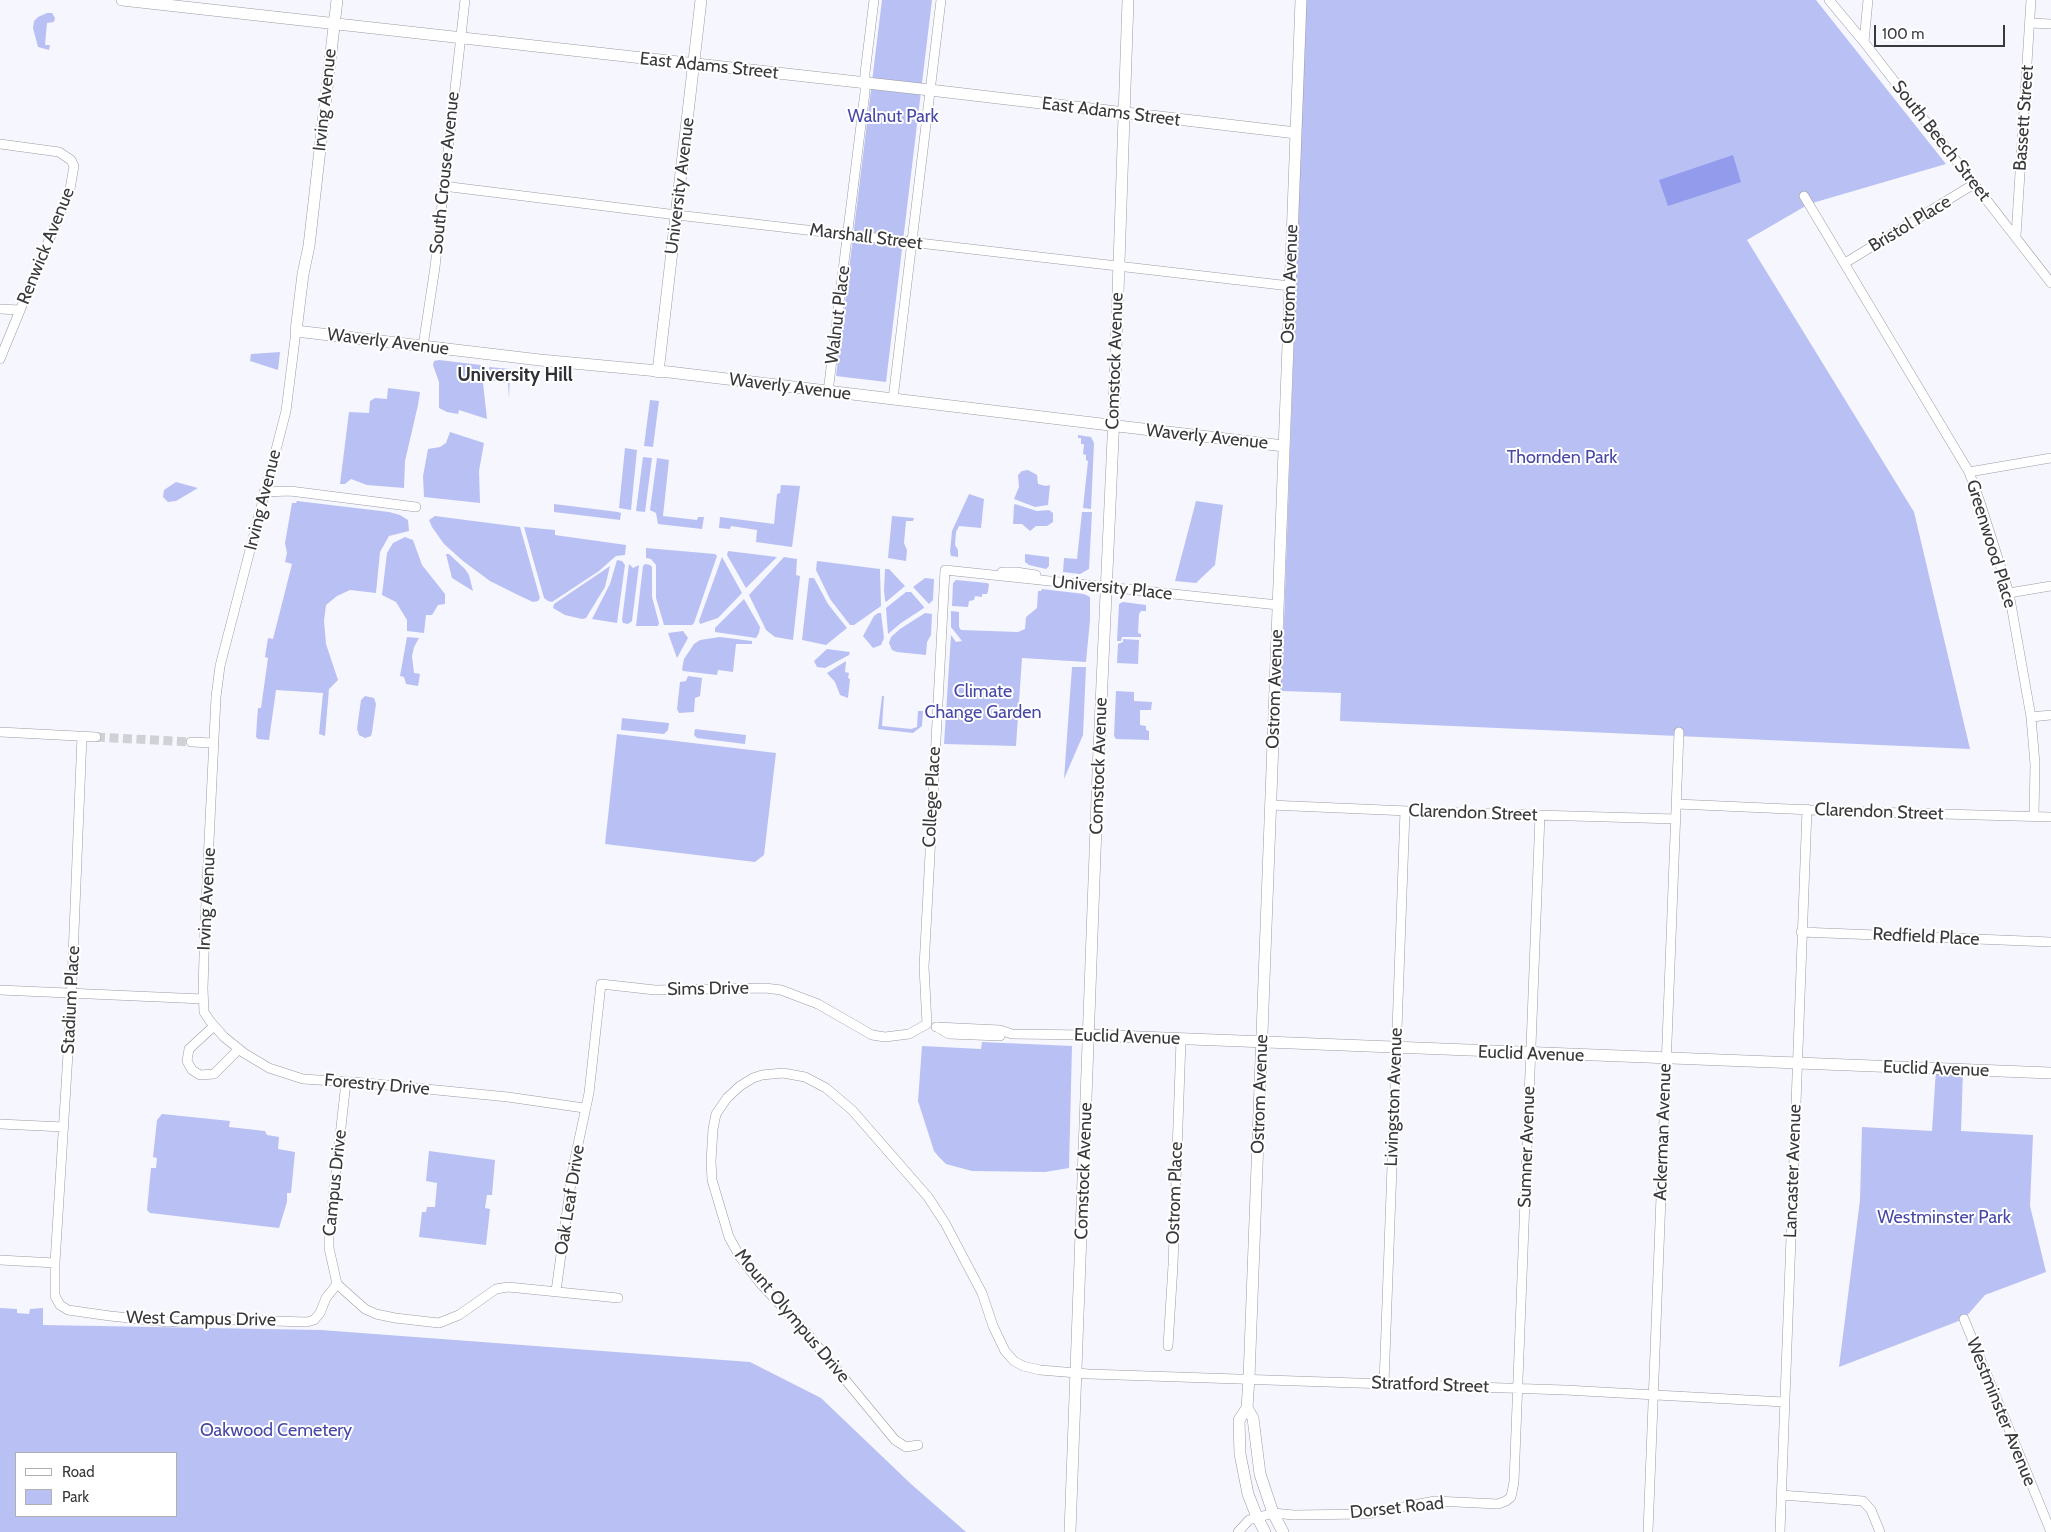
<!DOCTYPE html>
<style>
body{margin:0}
#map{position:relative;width:2051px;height:1532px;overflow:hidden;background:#f6f7fe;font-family:Cabin,sans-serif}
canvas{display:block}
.legend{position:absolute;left:15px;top:1452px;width:162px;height:65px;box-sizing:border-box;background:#fff;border:1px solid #b0b0b1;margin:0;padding:6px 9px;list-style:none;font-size:15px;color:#39393c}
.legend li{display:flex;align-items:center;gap:10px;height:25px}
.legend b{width:25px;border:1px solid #b0b0b1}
.scale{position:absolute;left:1874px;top:25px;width:131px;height:22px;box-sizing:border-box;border:2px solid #39393c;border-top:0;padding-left:6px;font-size:15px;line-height:18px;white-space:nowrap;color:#39393c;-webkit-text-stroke:4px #fff;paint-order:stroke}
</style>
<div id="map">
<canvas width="2051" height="1532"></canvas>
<ul class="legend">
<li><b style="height:6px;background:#fff"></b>Road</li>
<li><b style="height:14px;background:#b9c0f3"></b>Park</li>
</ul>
<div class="scale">100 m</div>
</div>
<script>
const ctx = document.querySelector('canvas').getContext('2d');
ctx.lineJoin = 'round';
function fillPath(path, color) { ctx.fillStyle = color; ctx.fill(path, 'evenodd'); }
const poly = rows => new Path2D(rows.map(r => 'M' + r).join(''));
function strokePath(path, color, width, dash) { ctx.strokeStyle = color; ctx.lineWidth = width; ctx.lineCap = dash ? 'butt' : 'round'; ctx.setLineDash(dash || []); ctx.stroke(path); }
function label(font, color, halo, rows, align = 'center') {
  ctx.font = font + ' Cabin,sans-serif'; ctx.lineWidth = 4; ctx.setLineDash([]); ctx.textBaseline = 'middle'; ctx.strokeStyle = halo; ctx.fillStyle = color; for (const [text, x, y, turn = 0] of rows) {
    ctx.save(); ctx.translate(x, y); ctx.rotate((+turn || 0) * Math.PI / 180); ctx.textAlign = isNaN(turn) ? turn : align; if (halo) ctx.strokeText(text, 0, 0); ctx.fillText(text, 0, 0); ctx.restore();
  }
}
fillPath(poly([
 [882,0,932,0,886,382,836,376],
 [1306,0,1816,0,1946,164,1809,204,1747,240,1914,512,1970,749,1340,721,1341,693,1282,691,1280,689,1284,620],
 [47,13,52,13,55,18,54,22,47,23,45,45,50,45,49,50,38,47,33,28,34,21,38,17],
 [280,352,278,370,250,361,251,354],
 [439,360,481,365,487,419,459,410,458,414,447,412,439,408,439,382,433,365,434,361],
 [489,367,510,369,509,399,508,383,502,383,502,381,490,381],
 [388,388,420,392,418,405,405,461,404,488,367,485,351,479,345,484,340,484,349,412,369,413,370,401,375,398,387,399],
 [650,400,659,401,653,447,644,446],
 [450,432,484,443,479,471,480,503,424,497,423,476,428,449,440,447,446,443],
 [1078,435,1091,437,1094,443,1091,509,1083,508,1088,461,1086,460,1086,455,1083,454,1084,444,1081,444,1081,438,1078,438],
 [625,448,637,450,631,510,619,508],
 [643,457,652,458,645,512,636,511],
 [657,458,669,460,663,516,697,520,698,517,704,517,702,529,658,524,656,513,650,510],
 [1028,470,1037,475,1038,484,1046,486,1050,485,1048,505,1035,507,1014,499,1019,487,1018,475,1022,471],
 [176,482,198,488,176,501,168,502,163,497,164,490],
 [781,485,800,486,792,547,756,542,757,530,731,526,730,529,719,528,720,517,774,524,777,494,780,493],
 [969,494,984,499,981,528,959,526,956,532,955,545,958,550,958,557,951,556,950,552,952,531],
 [297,501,389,512,400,515,408,520,409,531,389,536,380,552,376,593,350,590,337,596,326,605,324,621,326,644,338,680,329,689,325,736,319,734,323,693,276,690,269,740,258,739,256,737,257,721,258,708,261,708,268,658,265,657,268,638,273,639,292,564,285,562,287,553,285,543,292,503,296,503],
 [1196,501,1223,505,1215,565,1196,583,1175,581],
 [554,504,618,512,621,513,620,520,554,512],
 [1015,504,1037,511,1049,510,1053,513,1053,522,1047,526,1036,526,1030,531,1022,524,1013,524,1014,505],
 [1082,512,1092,512,1089,569,1080,574,1063,572,1064,558,1077,559],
 [435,516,520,527,540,598,538,601,533,602,518,595,490,581,463,561,444,544,432,527,429,520],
 [892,516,914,518,913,521,906,521,904,543,907,550,906,561,888,558],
 [524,527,555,530,555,535,626,545,625,555,616,556,599,571,552,602,548,601,544,598],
 [405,537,413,540,422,565,445,594,445,604,438,605,432,615,426,615,424,633,407,631,407,620,396,602,382,595,387,553,393,543],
 [646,548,715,554,717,556,694,623,692,625,664,625,656,598,656,565,651,559,646,558],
 [728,551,777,557,746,588,727,555],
 [446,554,449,554,465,569,469,575,473,591,452,578],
 [1025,554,1049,557,1049,566,1046,569,1029,565,1025,562],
 [722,557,742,593,718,618,700,624,699,621],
 [784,557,797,559,796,575,800,576,793,640,775,637,766,630,749,595],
 [617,560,622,561,625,565,617,623,592,619,610,584],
 [817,561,880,569,881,606,854,625,850,625,830,599,816,570],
 [629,564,633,568,639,565,632,621,628,624,623,623,622,620],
 [645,564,650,565,652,567,652,597,659,623,658,626,636,626,643,566],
 [610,566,605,587,586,618,582,619,565,615,553,608,554,604],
 [885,569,889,569,905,586,886,602,885,600,884,590],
 [809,578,814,578,828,604,847,628,826,645,802,640],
 [925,578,934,579,933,600,929,604,913,587],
 [956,580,987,583,989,584,988,591,987,594,982,594,982,597,975,596,974,600,969,601,968,607,952,606,953,583],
 [1042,589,1084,594,1090,597,1090,620,1086,662,1022,658,1016,746,944,744,951,635,956,642,962,641,951,627,951,611,959,612,959,627,961,630,1018,632,1025,629,1026,617,1037,608,1038,591,1041,591],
 [906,592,911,592,924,607,924,608,901,623,888,634,886,608],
 [744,599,760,627,759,633,756,638,715,632,715,628],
 [1123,602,1146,605,1146,611,1141,611,1139,614,1138,633,1141,634,1141,637,1122,637,1121,641,1117,641,1119,604],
 [878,613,881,613,884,638,881,645,873,648,863,636,874,616],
 [925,613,932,614,931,635,927,642,926,655,897,652,892,650,889,643,891,637,900,629],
 [683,631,688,638,677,658,668,633],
 [407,637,419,638,414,647,412,656,414,673,420,674,418,686,406,684,404,677,400,676],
 [720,637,752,641,752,644,736,644,733,672,718,670,717,675,683,671,682,669,684,659,694,644,700,640],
 [1123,639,1139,640,1138,664,1117,663,1118,644,1123,642],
 [827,649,850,652,849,655,825,668,817,667,814,661],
 [846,661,845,672,849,673,848,678,850,679,848,698,840,695,835,682,827,673],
 [1072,667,1086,667,1083,735,1064,779],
 [688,676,702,678,700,696,695,698,694,712,679,713,677,709,680,682,686,681],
 [1116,691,1134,692,1134,701,1152,702,1151,710,1140,710,1140,725,1146,726,1146,730,1149,731,1149,740,1116,739,1114,736],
 [365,696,374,698,376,704,372,732,371,736,365,738,359,735,357,729,361,700],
 [882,696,884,696,882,726,911,729,917,727,918,711,923,711,922,726,913,733,878,729],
 [622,718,669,723,668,730,664,734,621,730],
 [695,729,746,735,745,744,697,738,694,735],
 [617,734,776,753,764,855,755,862,605,844],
 [982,1042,1072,1046,1069,1168,1045,1172,972,1171,946,1164,938,1156,934,1151,918,1101,922,1046,981,1049],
 [1936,1069,1963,1070,1961,1131,2033,1135,2030,1206,2046,1272,1985,1295,1964,1319,1839,1367,1860,1200,1862,1127,1932,1131],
 [162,1114,230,1121,229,1127,265,1131,267,1135,279,1137,278,1149,295,1152,291,1193,287,1193,287,1202,279,1228,150,1213,147,1210,151,1168,156,1168,157,1158,153,1157,157,1120],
 [429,1151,495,1160,492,1195,487,1195,485,1208,490,1209,486,1245,419,1237,422,1212,426,1212,427,1207,435,1207,437,1183,426,1181],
 [0,1308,17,1309,17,1313,29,1314,30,1309,43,1308,43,1325,321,1330,750,1362,821,1398,911,1484,966,1532,0,1532],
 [16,1453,176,1453,176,1516,16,1516]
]), '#b9c0f3');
fillPath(poly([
 [1733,155,1741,182,1668,206,1659,180]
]), '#939bed');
strokePath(poly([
 [96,737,191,742]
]), '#d0d1d7', 9, [9, 4.5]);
const minor = poly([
 [1829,0,1864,42,2051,283],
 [2030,23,2051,24],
 [1864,42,1868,0],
 [0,144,59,152,71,160,74,166,70,189,0,359],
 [443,186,677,215,1290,286],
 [1804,196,1969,472,1980,502,2009,593,2031,717,2035,764,2034,816],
 [2016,236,2031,0],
 [1845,263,1974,184],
 [0,309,20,310],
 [296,331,286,411,220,666,216,697,205,924,203,989,204,1012,210,1021,224,1037,244,1053,269,1068,303,1079,365,1083,508,1097,584,1108],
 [423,346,435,267,465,0],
 [828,392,865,92,865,73,874,0],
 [893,399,941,0],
 [1969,472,2051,458],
 [264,492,290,491,416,507],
 [1002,572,1016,572,1036,575],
 [2009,593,2051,586],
 [2031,717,2051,715],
 [0,732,96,737],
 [82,736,71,1005,55,1263,55,1296,60,1305,68,1310,110,1316,169,1322,208,1319,307,1322,314,1320,320,1313,326,1298,337,1284],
 [191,742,213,743],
 [1677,804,1834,811,2051,817],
 [1270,805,1431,812,1676,819],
 [1801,932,2051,942],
 [0,990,203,999],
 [927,1024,924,967,945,570,1278,605],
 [214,1026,189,1049,187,1061,192,1070,200,1075,214,1074,239,1049],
 [936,1027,1000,1030,1012,1034,1089,1035],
 [937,1027,949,1034,1000,1036],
 [0,1124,64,1127],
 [0,1260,55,1263],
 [337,1284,365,1309,376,1314,395,1318,439,1323,459,1315,496,1289,508,1287,618,1298],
 [337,1284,329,1248,329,1235,346,1082],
 [556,1291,573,1168,589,1093,601,984,655,990,765,988,781,990,818,1004,872,1035,885,1037,909,1034,927,1024],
 [1964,1319,2051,1532],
 [1168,1346,1173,1265,1181,1040],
 [1384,1384,1405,811],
 [918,1445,906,1447,895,1440,805,1331,760,1283,740,1257,729,1237,712,1180,711,1161,713,1129,716,1114,727,1098,740,1086,753,1078,762,1075,783,1073,805,1077,826,1088,852,1110,928,1197,945,1223,982,1293,993,1326,1005,1351,1014,1361,1023,1366,1040,1370,1089,1374,1565,1390,1784,1402],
 [1781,1495,1863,1501,1871,1510,1880,1532],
 [1238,1532,1249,1520,1273,1513,1294,1515,1366,1514,1435,1501,1498,1504,1506,1501,1511,1497,1514,1482,1540,815],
 [1648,1532,1679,732],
 [1780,1532,1807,809]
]);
const tertiary = poly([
 [122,0,930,90,1296,133],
 [337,0,309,246,303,274,296,331,540,360,669,372,1284,446],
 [658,372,701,0],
 [1089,1035,2051,1073],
 [1247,1408,1253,1418,1260,1474,1273,1513,1283,1532],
 [1070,1532,1098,772,1113,438,1128,0],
 [1265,1532,1257,1517,1248,1494,1240,1454,1239,1420,1247,1408,1249,1378,1301,0]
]);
strokePath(minor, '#9a9ca3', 10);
strokePath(tertiary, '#9a9ca3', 12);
strokePath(minor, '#fff', 9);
strokePath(tertiary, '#fff', 11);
label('18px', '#39393c', '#fff', [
 ["East Adams Street",709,66,6],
 ["Irving Avenue",325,100,-84],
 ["East Adams Street",1111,112,7],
 ["Bassett Street",2024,118,-86],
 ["South Beech Street",1941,141,52],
 ["South Crouse Avenue",445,173,-84],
 ["University Avenue",680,186,-83],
 ["Bristol Place",1910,224,-31],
 ["Marshall Street",866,237,7],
 ["Renwick Avenue",46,246,-68],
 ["Ostrom Avenue",1290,284,-88],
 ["Walnut Place",838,315,-83],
 ["Waverly Avenue",388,342,7],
 ["Comstock Avenue",1115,361,-88],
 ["Waverly Avenue",790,387,7],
 ["Waverly Avenue",1207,437,6],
 ["Irving Avenue",263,500,-76],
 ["Greenwood Place",1991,544,73],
 ["University Place",1112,588,6],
 ["Ostrom Avenue",1275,689,-88],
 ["Comstock Avenue",1099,766,-88],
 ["College Place",932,797,-87],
 ["Clarendon Street",1879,812,2],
 ["Clarendon Street",1473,813,2],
 ["Irving Avenue",207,899,-87],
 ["Redfield Place",1926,937,3],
 ["Sims Drive",708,989,-1],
 ["Stadium Place",71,1000,-87],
 ["Euclid Avenue",1127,1037,2],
 ["Euclid Avenue",1531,1054,2],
 ["Euclid Avenue",1936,1069,2],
 ["Forestry Drive",377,1085,5],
 ["Ostrom Avenue",1260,1094,-88],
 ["Livingston Avenue",1394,1097,-88],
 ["Ackerman Avenue",1663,1132,-88],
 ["Sumner Avenue",1527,1147,-88],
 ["Comstock Avenue",1084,1171,-88],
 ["Lancaster Avenue",1793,1171,-88],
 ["Campus Drive",335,1183,-84],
 ["Ostrom Place",1175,1193,-88],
 ["Oak Leaf Drive",570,1200,-81],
 ["Mount Olympus Drive",792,1316,50],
 ["West Campus Drive",201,1319,1],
 ["Stratford Street",1430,1385,2],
 ["Westminster Avenue",2001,1412,68],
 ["Dorset Road",1397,1508,-6]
]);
label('18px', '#4747a6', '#fff', [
 ["Walnut Park",893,117],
 ["Thornden Park",1562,458],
 ["Climate",983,692],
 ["Change Garden",983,713],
 ["Westminster Park",1944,1218],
 ["Oakwood Cemetery",276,1431]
]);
label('bold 19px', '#303137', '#fff', [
 ["University Hill",515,375]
]);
</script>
